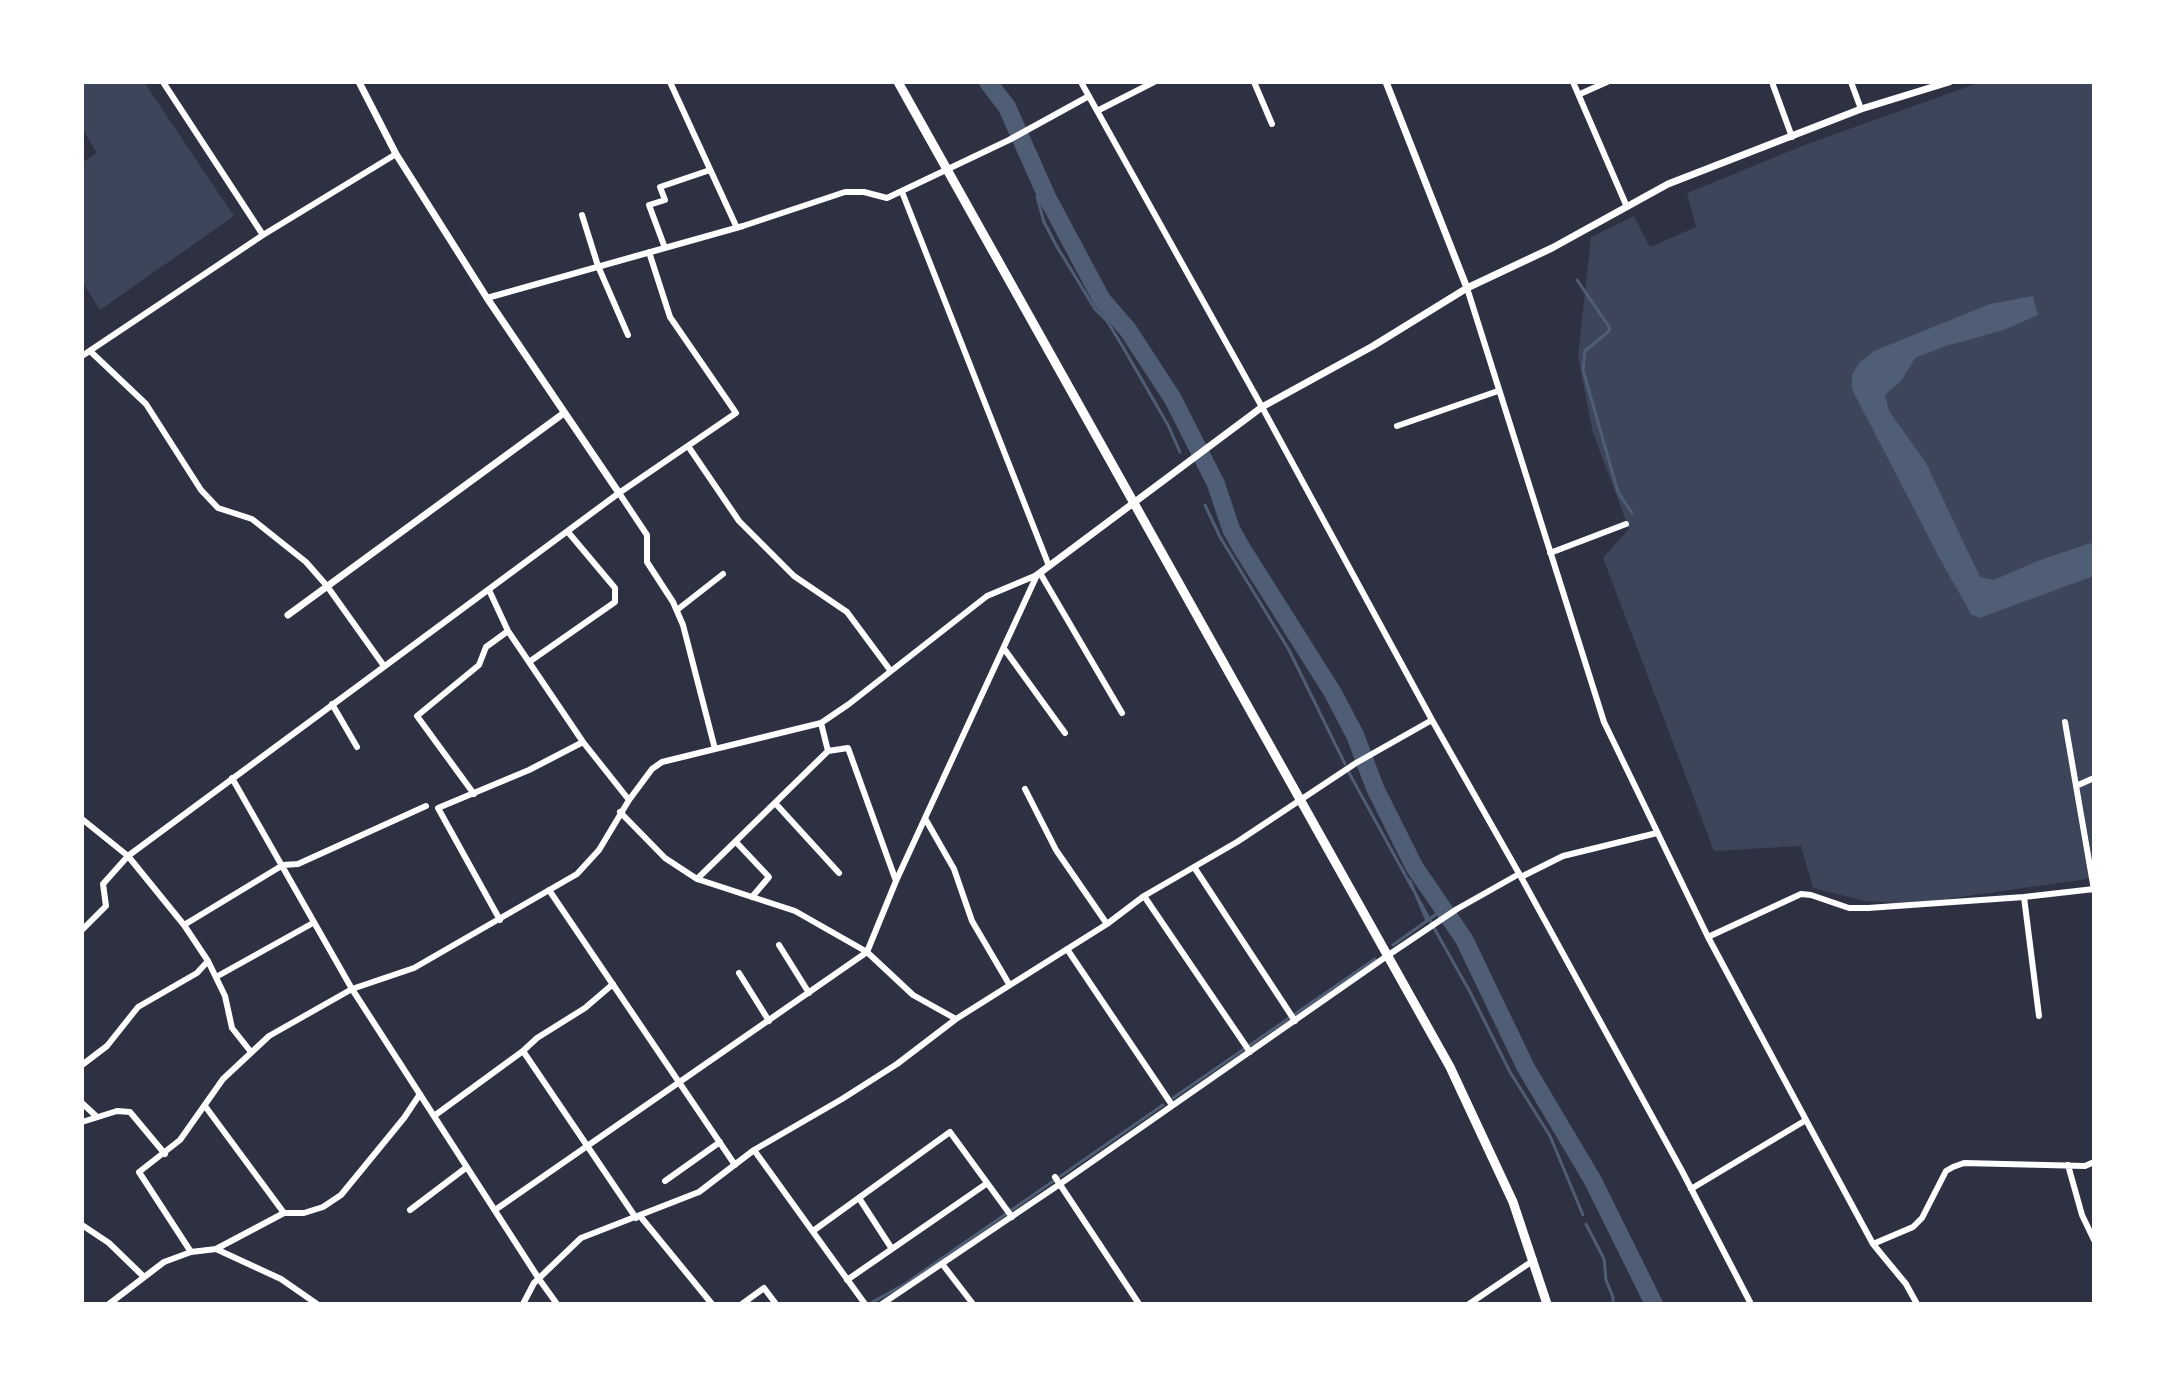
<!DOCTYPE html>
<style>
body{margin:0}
#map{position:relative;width:2176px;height:1386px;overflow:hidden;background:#2d3142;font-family:Lato,sans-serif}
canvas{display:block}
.frame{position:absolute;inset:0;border:84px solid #fff;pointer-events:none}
</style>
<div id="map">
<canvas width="2176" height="1386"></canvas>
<div class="frame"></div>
</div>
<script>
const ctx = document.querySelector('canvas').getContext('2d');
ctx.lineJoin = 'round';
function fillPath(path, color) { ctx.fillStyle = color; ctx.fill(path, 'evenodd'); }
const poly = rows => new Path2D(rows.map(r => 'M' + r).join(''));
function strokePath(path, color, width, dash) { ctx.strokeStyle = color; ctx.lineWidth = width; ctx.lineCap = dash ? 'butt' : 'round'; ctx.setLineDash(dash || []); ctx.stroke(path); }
fillPath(poly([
 [82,82,144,82,234,216,100,310,82,281,82,163,97,153,82,128],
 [1981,82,2094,82,2094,878,1911,904,1865,901,1813,888,1801,846,1714,851,1603,558,1629,529,1593,433,1578,357,1591,237,1634,216,1650,247,1696,227,1687,193,1807,144]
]), '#3c4559');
fillPath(poly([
 [2033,296,2038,315,2004,330,1946,346,1915,358,1902,380,1885,395,1889,411,1926,463,1980,577,1994,580,2040,560,2094,542,2094,576,1979,618,1971,614,1940,559,1856,397,1852,389,1852,375,1859,363,1874,351,1990,304]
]), '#4f5d75');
strokePath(poly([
 [1042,187,1037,197,1044,222,1056,245,1095,309,1107,321,1120,342,1168,425,1180,452],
 [1577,280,1610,328,1608,332,1585,351,1583,370,1618,492,1632,513],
 [1205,505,1220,537,1289,650,1345,764],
 [1348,771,1431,922],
 [1410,881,1427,921],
 [1434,928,1470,992,1510,1072,1550,1136,1583,1215],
 [1393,945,1445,908],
 [1173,1098,1375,959],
 [1586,1224,1604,1259,1606,1280,1613,1297,1613,1304],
 [869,1304,905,1284,1163,1105]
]), '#4f5d75', 3);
strokePath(poly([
 [988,82,1007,107,1047,197,1102,300,1128,330,1173,399,1216,484,1231,529,1241,547,1333,693,1355,735,1375,788,1415,868,1464,939,1526,1068,1592,1179,1654,1304]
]), '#4f5d75', 18);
strokePath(poly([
 [163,82,263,235],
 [670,82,737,228],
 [1081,82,1262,407,1432,720,1521,877,1682,1171,1751,1304],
 [1254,82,1272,124],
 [1573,82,1627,207],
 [1851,82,1861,109],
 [1773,85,1792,137],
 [1580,94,1607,82],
 [1097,111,1154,82],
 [902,192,1049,566],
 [582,215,598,266,628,335],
 [665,248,649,205,665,200,660,187,710,170],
 [1467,288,1604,722,1708,937,1806,1120,1873,1244,1906,1284,1917,1304],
 [487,298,743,226,845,192,864,192,887,198,1009,140,1089,96],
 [90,351,146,404,201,490,218,508,252,519,306,562,327,586,384,666],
 [82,356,263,235,396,154],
 [1397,426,1498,391],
 [688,446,739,521,794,576,847,612,890,670],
 [619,493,647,535,647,562,673,602,683,625,715,749],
 [1550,553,1626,524],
 [1040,573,1122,713],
 [489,590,508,631,583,742,629,800],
 [677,610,723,574],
 [1005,650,1065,733],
 [529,662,615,602,615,588,568,532],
 [332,704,357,747],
 [2065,722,2094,890],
 [821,723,828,751],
 [232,778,352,989,539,1279,557,1304],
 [2076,786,2094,778],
 [1025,789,1056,850,1107,924],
 [474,794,417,716,479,665,486,647,508,631],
 [776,804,839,873],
 [620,812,665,858,697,879,795,911,867,952,913,995,956,1019],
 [82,819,128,856,184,925,208,961,225,996,232,1028,251,1052],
 [926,820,954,869,972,921,1009,984],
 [736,842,769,877,752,897],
 [1194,867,1295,1021],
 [1521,877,1563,856,1657,833],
 [697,879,828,751,848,748,896,881],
 [549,890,735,1165],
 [1144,896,1250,1052],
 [2024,897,2039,1016],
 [500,920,438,808,529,770,583,742],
 [184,925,283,865,298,864,426,806],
 [82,930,106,906,103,884,128,856,619,493,736,413,670,317,649,252],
 [1708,937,1801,894,1811,895,1849,908,1868,908,2024,897,2094,889],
 [779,945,809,993],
 [1067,949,1172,1105],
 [739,973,769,1021],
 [216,977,313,923],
 [523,1051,636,1218],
 [82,1065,107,1046,138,1007,197,973,208,961],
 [82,1103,96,1116],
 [205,1106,284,1213],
 [434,1116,523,1051,537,1038,585,1008,613,984],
 [82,1122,117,1111,130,1112,165,1154],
 [754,1150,865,1304],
 [2068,1165,2082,1215,2094,1240],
 [1055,1177,1139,1304],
 [665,1181,720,1142],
 [1691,1189,1806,1120],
 [859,1198,892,1249],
 [410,1210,467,1167],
 [495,1210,867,952,896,881,1037,575],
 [640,1216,712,1304],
 [82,1225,109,1243,144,1277],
 [813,1231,950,1132,1012,1217],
 [1873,1244,1913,1227,1922,1218,1946,1171,1953,1167,1964,1163,2085,1166,2094,1162],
 [216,1249,281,1279,317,1304],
 [191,1252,139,1172,180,1140,223,1079,269,1036,352,989,414,968,577,874,599,850,629,800,652,769,662,762,821,723,849,704,987,596,1037,575],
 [943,1265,973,1304],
 [847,1280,986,1184],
 [109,1304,164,1262,191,1252,216,1249,284,1213,304,1213,323,1207,341,1195,404,1118,420,1094],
 [523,1304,534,1283,581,1238,699,1192,754,1150,842,1099,897,1064,956,1019,1107,924,1144,896,1237,842,1356,763,1432,720],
 [742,1304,764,1288,776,1304],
 [882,1304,1060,1184,1387,956,1457,909,1519,874],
 [1469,1304,1534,1260]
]), '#fff', 6);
strokePath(poly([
 [359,82,396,154,487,298,619,493],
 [1386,82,1467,288],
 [1037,575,1262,407,1373,346,1467,288,1552,248,1668,184,1861,109,1949,82],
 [288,615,564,413]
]), '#fff', 7);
strokePath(poly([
 [898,82,1450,1067,1513,1202,1547,1304]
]), '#fff', 9);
</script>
